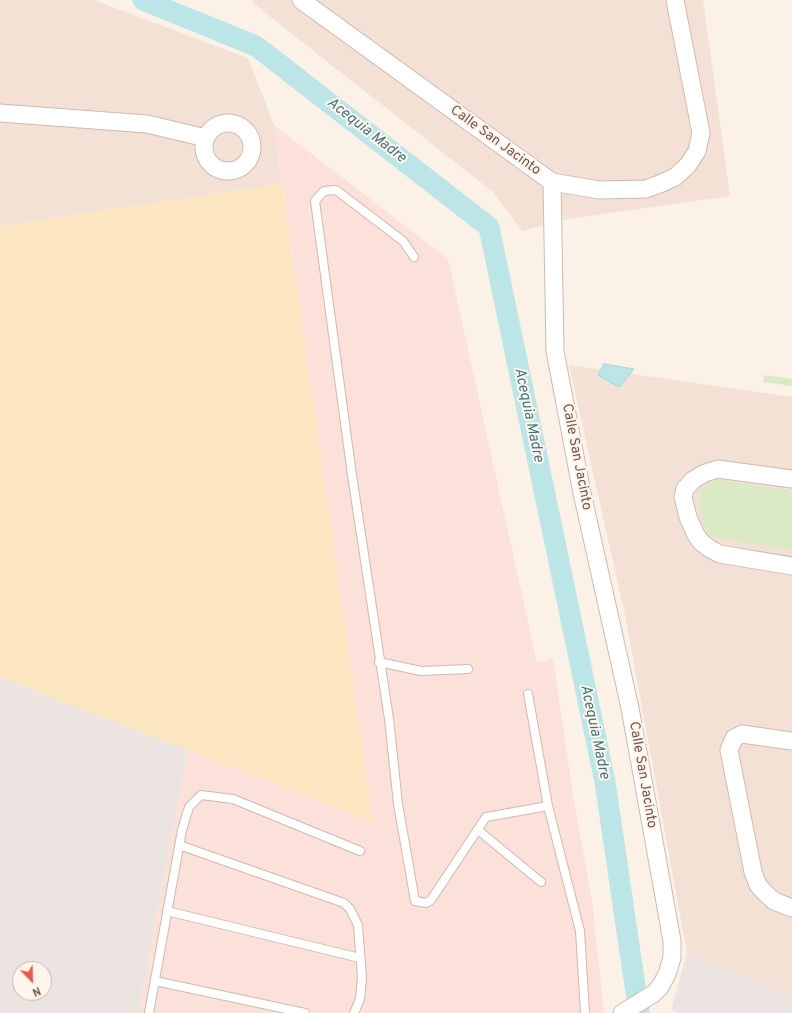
<!DOCTYPE html>
<style>
body{margin:0}
#map{position:relative;width:792px;height:1013px;overflow:hidden;background:#fcf1e6;font-family:Overpass,sans-serif}
canvas{display:block}
.north{position:absolute;left:12px;top:961px;width:40px;height:40px;box-sizing:border-box;background:#fff5ec;border:1px solid #c8b5ac;border-radius:50%;rotate:157deg;font-size:11px;font-weight:700;line-height:16px;text-align:center;color:#75544b}
.north::after{content:'';display:block;margin:auto;width:14px;height:18px;background:#e55a4d;clip-path:polygon(50% 0,100% 100%,50% 72%,0 100%)}
</style>
<div id="map">
<canvas width="792" height="1013"></canvas>
<div class="north">N</div>
</div>
<script>
const ctx = document.querySelector('canvas').getContext('2d');
ctx.lineJoin = 'round';
function fillPath(path, color) { ctx.fillStyle = color; ctx.fill(path, 'evenodd'); }
const poly = rows => new Path2D(rows.map(r => 'M' + r).join(''));
function strokePath(path, color, width, dash) { ctx.strokeStyle = color; ctx.lineWidth = width; ctx.lineCap = dash ? 'butt' : 'round'; ctx.setLineDash(dash || []); ctx.stroke(path); }
function label(font, color, halo, rows, align = 'center') {
  ctx.font = font + ' Overpass,sans-serif'; ctx.lineWidth = 4; ctx.setLineDash([]); ctx.textBaseline = 'middle'; ctx.strokeStyle = halo; ctx.fillStyle = color; for (const [text, x, y, turn = 0] of rows) {
    ctx.save(); ctx.translate(x, y); ctx.rotate((+turn || 0) * Math.PI / 180); ctx.textAlign = isNaN(turn) ? turn : align; if (halo) ctx.strokeText(text, 0, 0); ctx.fillText(text, 0, 0); ctx.restore();
  }
}
fillPath(poly([
 [0,0,94,0,248,58,274,125,282,184,0,226],
 [251,0,703,0,730,196,567,219,522,231,493,192,264,12],
 [569,365,792,397,792,998,687,953,626,620]
]), '#f4e1d5');
fillPath(poly([
 [274,125,448,259,537,663,553,658,573,796,592,901,604,1013,138,1013,188,750,373,822]
]), '#fce0da');
fillPath(poly([
 [0,677,188,750,138,1013,0,1013],
 [20,969,44,969,44,993,20,993],
 [687,953,792,998,792,1013,677,1013,671,1010]
]), '#ece4e0');
fillPath(poly([
 [764,375,792,379,792,386,763,382],
 [715,479,792,491,792,550,712,537,708,535,699,505,700,489]
]), '#d9eac4');
fillPath(poly([
 [282,184,373,822,0,677,0,226]
]), '#fbe6c1');
const water = poly([
 [604,364,634,369,619,387,598,375,604,364]
]);
fillPath(water, '#bbe5e6');
strokePath(water, '#a1d6d7', 1);
strokePath(poly([
 [143,0,256,46,489,227,605,782,639,1013]
]), '#bbe5e6', 21);
const lane = poly([
 [414,257,403,241,336,190,324,191,315,201,352,475,389,719,398,804,415,901,426,903,431,900,486,817,548,806],
 [379,662,421,671,468,669],
 [528,694,548,806,580,931,585,1013],
 [478,830,541,882],
 [179,845,344,903,350,909,358,925,362,978,360,999,354,1013],
 [167,911,360,958],
 [155,981,305,1013],
 [149,1013,182,830,189,807,201,795,233,799,360,851]
]);
const street = poly([
 [301,0,552,182,599,190,646,189,662,183,675,177,688,165,697,151,701,133,675,0],
 [0,113,147,124,206,138],
 '204 147a24 24 0 1 1 48 0a24 24 0 1 1-48 0Z',
 [552,182,555,351,582,493,630,708,672,941,672,958,667,974,660,987,653,994,622,1013],
 [792,479,718,469,705,473,693,480,685,489,683,497,688,517,696,535,701,542,710,549,720,554,792,566],
 [792,741,742,734,734,738,729,750,753,872,758,885,764,892,774,901,792,908]
]);
strokePath(lane, '#d0b9af', 10);
strokePath(street, '#d0b9af', 19);
strokePath(lane, '#fff', 8);
strokePath(street, '#fff', 17);
label('14px', '#75544b', '#fff5ec', [
 ["Calle San Jacinto",495,141,36],
 ["Calle San Jacinto",576,457,79],
 ["Calle San Jacinto",642,775,80]
]);
label('italic 15px', '#3f787b', '#fff5ec', [
 ["Acequia Madre",366,131,38],
 ["Acequia Madre",528,415,78],
 ["Acequia Madre",594,732,78]
]);
</script>
